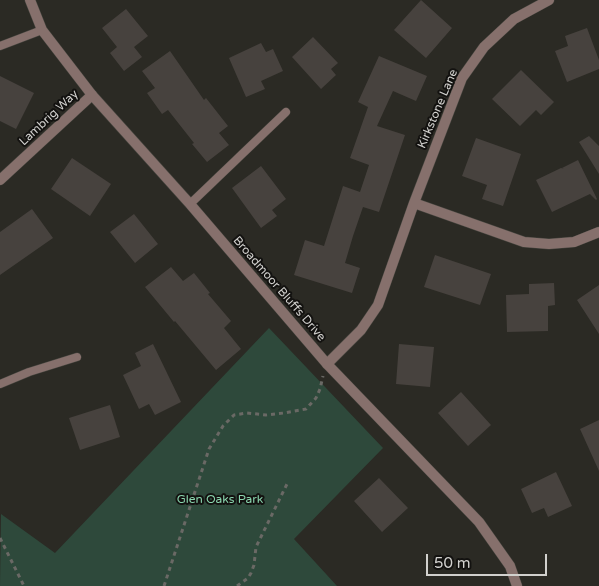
<!DOCTYPE html>
<style>
body{margin:0}
#map{position:relative;width:599px;height:586px;overflow:hidden;background:#2b2a24;font-family:"Varela Round",sans-serif}
canvas{display:block}
.scale{position:absolute;left:426px;top:554px;width:121px;height:22px;box-sizing:border-box;border:2px solid #d2d1ce;border-top:0;padding-left:6px;font-size:15px;line-height:18px;white-space:nowrap;color:#d2d1ce;-webkit-text-stroke:4px #131210;paint-order:stroke}
</style>
<div id="map">
<canvas width="599" height="586"></canvas>
<div class="scale">50 m</div>
</div>
<script>
const ctx = document.querySelector('canvas').getContext('2d');
ctx.lineJoin = 'round';
function fillPath(path, color) { ctx.fillStyle = color; ctx.fill(path, 'evenodd'); }
const poly = rows => new Path2D(rows.map(r => 'M' + r).join(''));
function strokePath(path, color, width, dash) { ctx.strokeStyle = color; ctx.lineWidth = width; ctx.lineCap = dash ? 'butt' : 'round'; ctx.setLineDash(dash || []); ctx.stroke(path); }
function label(font, color, halo, rows, align = 'center') {
  ctx.font = font + ' "Varela Round",sans-serif'; ctx.lineWidth = 4; ctx.setLineDash([]); ctx.textBaseline = 'middle'; ctx.strokeStyle = halo; ctx.fillStyle = color; for (const [text, x, y, turn = 0] of rows) {
    ctx.save(); ctx.translate(x, y); ctx.rotate((+turn || 0) * Math.PI / 180); ctx.textAlign = isNaN(turn) ? turn : align; if (halo) ctx.strokeText(text, 0, 0); ctx.fillText(text, 0, 0); ctx.restore();
  }
}
fillPath(poly([
 [269,328,383,448,294,539,337,586,0,586,1,514,55,553]
]), '#2e493b');
fillPath(poly([
 [421,0,452,28,426,58,394,30],
 [126,9,148,36,134,47,142,57,124,71,110,53,117,47,102,28],
 [587,28,599,60,599,69,567,82,555,51,568,46,565,36],
 [313,37,338,63,331,69,336,75,321,89,292,57],
 [261,43,266,52,273,49,283,71,261,81,265,89,246,97,229,58],
 [170,51,204,100,206,98,228,126,219,133,229,145,207,162,192,144,194,143,168,110,162,114,147,93,155,88,142,71],
 [379,56,427,76,416,101,393,91,377,126,405,135,379,212,363,207,353,236,345,263,360,268,352,293,294,275,305,240,324,246,343,186,360,192,369,165,350,158,368,107,358,102],
 [521,70,554,102,541,115,536,110,520,126,492,99],
 [0,76,34,93,16,129,0,121],
 [589,136,599,146,599,174,579,142],
 [476,138,521,154,503,206,482,199,487,185,462,176],
 [72,158,111,184,90,216,51,189],
 [578,160,597,199,596,200,590,194,552,212,536,180,561,168,564,169,562,168],
 [261,166,286,199,272,210,277,216,261,228,232,188],
 [32,209,53,238,0,275,0,232],
 [134,214,158,244,135,263,110,232],
 [435,255,491,274,480,305,424,287],
 [171,267,183,281,194,273,210,293,208,294,231,321,224,328,241,349,216,370,175,321,174,322,145,287],
 [554,283,555,305,548,306,548,331,507,332,506,295,529,294,529,284],
 [599,285,599,334,577,300],
 [153,344,181,402,155,415,149,404,139,409,123,375,141,366,135,353],
 [399,344,434,347,430,387,396,384],
 [461,392,491,425,468,446,438,413],
 [110,405,120,437,80,450,69,418],
 [599,420,599,471,580,429],
 [556,472,572,506,548,517,544,508,532,513,521,489],
 [379,478,408,508,382,532,354,501]
]), '#47423e');
const service = poly([
 [0,46,42,30],
 [190,204,286,112],
 [0,384,29,372,77,357]
]);
const minor = poly([
 [0,180,92,95],
 [414,203,524,242,549,244,574,242,599,232],
 [327,364,361,330,378,305,414,203,462,78,484,47,514,19,549,0]
]);
const tertiary = poly([
 [30,0,42,30,92,95,190,204,327,364,479,522,510,566,517,586]
]);
strokePath(service, '#46453f', 9);
strokePath(minor, '#46453f', 11);
strokePath(tertiary, '#46453f', 11);
strokePath(poly([
 [0,538,24,586],
 [164,586,209,449,223,426,234,415,247,413,266,415,284,413,306,409,316,398,320,389,323,376],
 [237,586,248,578,251,573,254,565,256,547,288,482]
]), '#6a6965', 3, [4, 4]);
strokePath(service, '#86706c', 8);
strokePath(minor, '#86706c', 10);
strokePath(tertiary, '#86706c', 10);
label('12px', '#d2d1ce', '#131210', [
 ["Kirkstone Lane",438,109,-67],
 ["Lambrig Way",49,118,-43],
 ["Broadmoor Bluffs Drive",279,289,49]
]);
label('12px', '#8ad5ae', '#131210', [
 ["Glen Oaks Park",220,500]
]);
</script>
